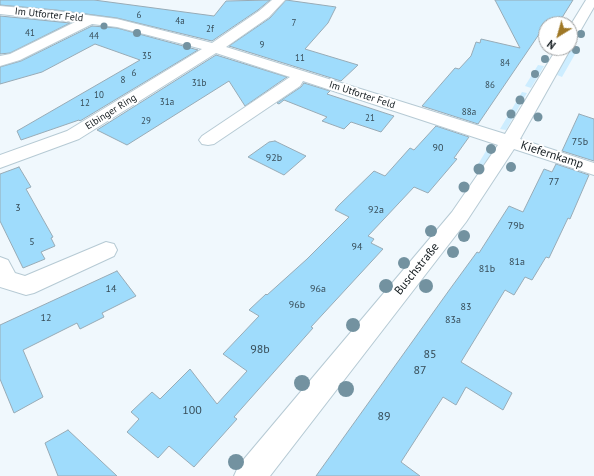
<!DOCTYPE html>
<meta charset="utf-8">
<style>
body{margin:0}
#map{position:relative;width:594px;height:476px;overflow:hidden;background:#f0f8fd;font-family:"PT Sans",sans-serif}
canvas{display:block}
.north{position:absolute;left:538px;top:16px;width:40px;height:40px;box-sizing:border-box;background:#fff;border:1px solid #a1a4a5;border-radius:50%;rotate:217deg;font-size:11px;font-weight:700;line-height:16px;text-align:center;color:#131b1f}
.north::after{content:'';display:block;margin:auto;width:14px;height:18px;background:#9f7826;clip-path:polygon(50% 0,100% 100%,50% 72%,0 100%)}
</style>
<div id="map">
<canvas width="594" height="476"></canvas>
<div class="north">N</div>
</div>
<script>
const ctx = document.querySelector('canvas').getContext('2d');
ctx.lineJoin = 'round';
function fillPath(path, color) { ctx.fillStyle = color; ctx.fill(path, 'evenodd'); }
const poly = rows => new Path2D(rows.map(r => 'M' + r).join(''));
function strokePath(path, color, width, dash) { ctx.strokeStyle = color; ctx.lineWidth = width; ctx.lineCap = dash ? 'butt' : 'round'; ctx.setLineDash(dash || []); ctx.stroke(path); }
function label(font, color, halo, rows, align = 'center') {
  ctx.font = font + ' "PT Sans",sans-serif'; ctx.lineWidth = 4; ctx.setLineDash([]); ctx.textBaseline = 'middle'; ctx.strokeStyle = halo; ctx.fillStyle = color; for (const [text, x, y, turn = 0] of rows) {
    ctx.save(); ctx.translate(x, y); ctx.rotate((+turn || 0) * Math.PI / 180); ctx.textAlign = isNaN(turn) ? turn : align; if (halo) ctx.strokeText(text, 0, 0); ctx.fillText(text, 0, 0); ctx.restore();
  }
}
fillPath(poly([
 [571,48,578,49,562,77,557,75],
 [538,65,544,66,531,88,525,86],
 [522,92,527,93,506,130,500,129],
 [489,146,496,149,481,174,474,171]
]), '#cdedff');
const building = poly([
 [0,0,94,0,214,16,226,1,270,0,258,10,212,41,117,18,56,10,0,5,0,0],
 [286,0,336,7,328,23,305,49,358,65,341,81,229,46,270,18,286,0],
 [495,0,573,0,558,24,546,24,478,124,422,106,455,68,459,69,471,56,476,42,480,43,481,39,520,48,495,0],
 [0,16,70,23,10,53,0,54,0,16],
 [92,26,117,28,198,50,80,121,79,120,21,140,17,131,140,60,95,44,42,72,0,84,0,67,21,61,92,26],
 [216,55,287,77,245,106,229,81,127,145,97,130,216,55],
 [304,83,330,91,327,94,394,116,381,132,351,122,344,129,322,121,327,117,284,100,279,104,277,103,301,87,304,83],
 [579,114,594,119,594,161,562,151,579,114],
 [436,126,469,137,454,158,457,159,428,193,414,187,368,236,374,239,371,243,383,249,311,327,313,328,234,417,237,419,194,467,169,446,158,458,127,432,139,419,131,412,152,392,160,399,190,369,217,404,247,371,223,354,259,316,249,310,266,294,267,295,307,259,349,217,335,210,338,206,374,171,385,176,410,148,414,150,436,126],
 [275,141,306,156,284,175,248,157,269,142,275,141],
 [556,164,589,175,570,219,568,218,549,258,546,257,532,280,525,277,514,295,505,290,461,362,512,393,503,410,466,387,456,405,443,397,401,462,420,476,316,476,450,289,477,252,479,253,509,206,523,212,544,169,552,172,556,164],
 [19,167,31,187,26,189,53,237,51,238,55,246,41,252,45,259,23,268,0,221,0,174,19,167],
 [117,271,136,296,102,313,104,317,80,329,77,323,23,350,43,397,14,413,0,379,0,325,117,271],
 [68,430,117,476,58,476,45,443,68,430]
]);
fillPath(building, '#9fdcfc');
strokePath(building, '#98abb6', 1);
const minor = poly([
 [272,0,285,0,269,17,226,47,505,134,557,48,570,48,570,46,571,48,520,139,594,163,594,175,514,149,466,222,270,476,234,476,239,465,452,212,498,145,303,81,300,86,214,144,208,145,202,144,199,140,202,136,290,77,216,53,79,139,0,168,0,155,67,131,202,49,117,27,92,24,20,60,0,66,0,56,10,54,75,22,0,14,0,6,56,11,117,19,212,43,259,11,272,0],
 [586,0,594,0,594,7,575,40,570,41,570,26,586,0],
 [106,242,114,244,117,250,114,256,34,293,26,295,0,287,0,257,8,260,15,273,25,276,106,242]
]);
strokePath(minor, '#b6cad4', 2);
fillPath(minor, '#fff');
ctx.fillStyle = '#7392a0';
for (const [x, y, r] of [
 [104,26,3.5],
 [137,33,4],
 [581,34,4],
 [187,46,4],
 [576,50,4],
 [545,59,4],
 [535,74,4],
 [520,100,4.5],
 [511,114,4.5],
 [538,117,4.5],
 [491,149,5],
 [511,167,5],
 [479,169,5.5],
 [464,187,5.5],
 [431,231,6],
 [464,236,6],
 [453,252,6],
 [404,263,6],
 [386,286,7],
 [426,286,7],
 [353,325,7],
 [302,383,8],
 [346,389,8],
 [236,462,8]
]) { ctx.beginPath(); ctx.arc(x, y, r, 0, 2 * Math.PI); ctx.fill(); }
label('9px', '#364b56', null, [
 ["6",139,15],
 ["4a",180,21],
 ["7",294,23],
 ["2f",210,29],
 ["41",30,33],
 ["44",94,36],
 ["9",262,45],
 ["35",147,56],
 ["11",300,58],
 ["84",505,63],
 ["6",134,73],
 ["8",123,80],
 ["31b",199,83],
 ["86",490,85],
 ["10",99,95],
 ["31a",167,102],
 ["12",85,103],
 ["88a",469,112],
 ["21",370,118],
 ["29",146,121]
]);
label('10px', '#131b1f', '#fff', [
 ["Im Utforter Feld",49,15,6],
 ["Im Utforter Feld",362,95,18],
 ["Elbinger Ring",111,112,-32]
]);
label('10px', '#364b56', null, [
 ["75b",580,142],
 ["90",438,148],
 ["92b",274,158],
 ["77",554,182],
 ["3",18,208],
 ["92a",376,210],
 ["79b",516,226],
 ["5",32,242],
 ["94",357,247],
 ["81a",517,262],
 ["81b",487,269],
 ["14",111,289],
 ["96a",318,289],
 ["96b",297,305],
 ["83",466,307],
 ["12",46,318],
 ["83a",453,320]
]);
label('12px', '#131b1f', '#fff', [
 ["Kiefernkamp",552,155,18],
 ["Buschstraße",417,269,-51]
]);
label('12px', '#364b56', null, [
 ["98b",260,350],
 ["85",430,355],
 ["87",420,371],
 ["100",192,411],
 ["89",384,417]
]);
</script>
